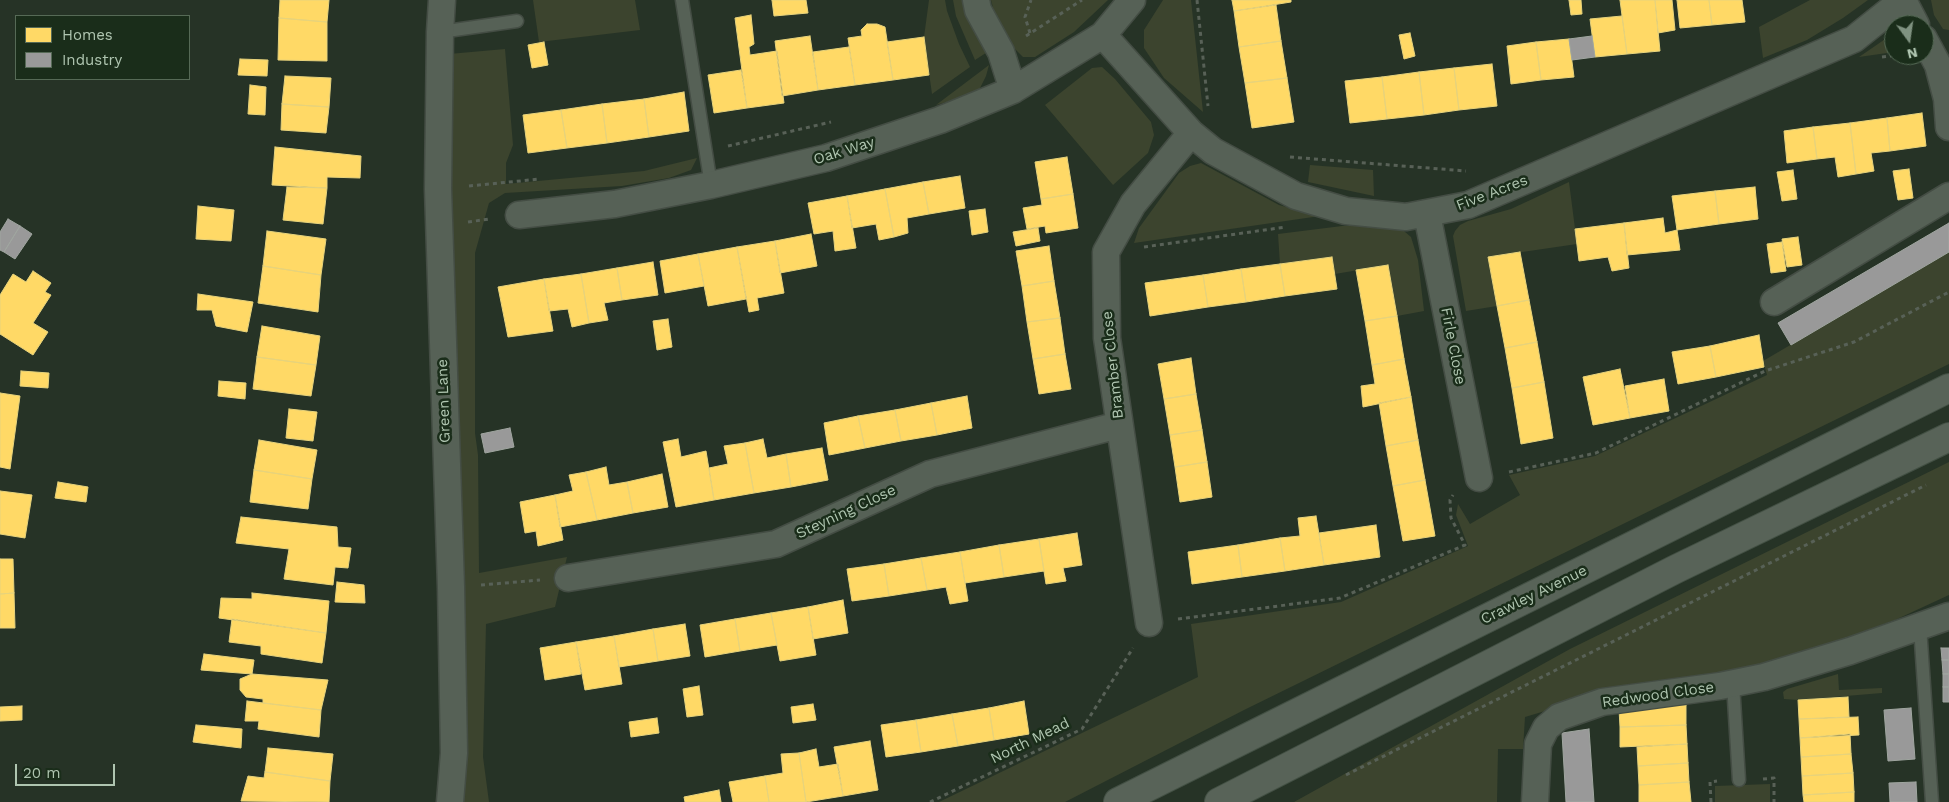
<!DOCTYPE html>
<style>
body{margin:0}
#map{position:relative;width:1949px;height:802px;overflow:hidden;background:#263326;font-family:"Work Sans",sans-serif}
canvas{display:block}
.legend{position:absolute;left:15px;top:15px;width:175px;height:65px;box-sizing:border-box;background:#1a2d1a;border:1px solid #566a56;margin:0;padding:6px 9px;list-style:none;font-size:15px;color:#afc5b0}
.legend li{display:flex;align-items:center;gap:10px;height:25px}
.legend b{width:25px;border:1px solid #566a56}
.north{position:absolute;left:1884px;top:15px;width:50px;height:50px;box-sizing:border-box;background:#1a2d1a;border:1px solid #566a56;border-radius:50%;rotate:166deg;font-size:14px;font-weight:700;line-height:20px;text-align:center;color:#afc5b0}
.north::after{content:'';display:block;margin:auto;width:18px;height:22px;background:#7f9280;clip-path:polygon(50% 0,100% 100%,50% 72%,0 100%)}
.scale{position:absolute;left:15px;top:764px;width:100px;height:22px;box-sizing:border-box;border:2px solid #afc5b0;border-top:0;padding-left:6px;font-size:15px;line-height:18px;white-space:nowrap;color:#afc5b0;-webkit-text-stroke:4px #1a2d1a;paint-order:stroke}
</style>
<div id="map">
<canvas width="1949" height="802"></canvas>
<ul class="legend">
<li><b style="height:14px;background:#ffd966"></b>Homes</li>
<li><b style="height:14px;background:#999"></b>Industry</li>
</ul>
<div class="north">N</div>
<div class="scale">20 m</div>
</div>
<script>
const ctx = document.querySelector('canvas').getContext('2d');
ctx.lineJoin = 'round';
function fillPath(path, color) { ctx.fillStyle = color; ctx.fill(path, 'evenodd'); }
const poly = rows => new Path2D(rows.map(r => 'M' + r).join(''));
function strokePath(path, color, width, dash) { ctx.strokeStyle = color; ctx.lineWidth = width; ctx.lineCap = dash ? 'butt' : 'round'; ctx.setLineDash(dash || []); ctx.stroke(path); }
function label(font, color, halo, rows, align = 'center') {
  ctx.font = font + ' "Work Sans",sans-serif'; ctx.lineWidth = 5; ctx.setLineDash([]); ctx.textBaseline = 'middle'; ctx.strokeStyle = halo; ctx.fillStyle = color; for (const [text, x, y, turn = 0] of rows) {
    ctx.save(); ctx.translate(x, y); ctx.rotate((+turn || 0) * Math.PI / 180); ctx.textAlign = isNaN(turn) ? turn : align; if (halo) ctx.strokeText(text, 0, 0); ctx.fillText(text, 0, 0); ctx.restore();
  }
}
fillPath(poly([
 [533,0,635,0,640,30,539,42],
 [929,0,945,0,947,11,959,44,970,67,932,94,924,37],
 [953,0,966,0,989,51,975,60,956,16],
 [991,0,1108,0,1074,32,1035,57,1023,57,1007,41,995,15],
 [1163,0,1191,0,1203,112,1164,78,1144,48,1144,30],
 [1810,0,1868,0,1843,18,1807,40,1763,58,1759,27],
 [1931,0,1949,0,1949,30,1943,29,1934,15],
 [1894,33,1894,52,1859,57],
 [505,49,513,145,506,163,506,184,644,171,697,158,691,170,669,178,622,186,505,193,489,203,475,253,475,433,478,455,479,573,567,557,555,607,486,624,483,757,489,802,462,802,446,257,449,54],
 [989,65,986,76,979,90,965,97,936,105],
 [1102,67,1115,79,1151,122,1154,135,1148,153,1113,185,1045,105,1092,68],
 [1201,163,1279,205,1320,216,1134,243,1139,228,1179,173,1190,166],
 [1310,165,1373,170,1374,196,1308,182],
 [1569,182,1577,244,1488,257,1497,306,1466,311,1453,236,1455,231,1460,225,1468,221,1511,209],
 [1342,226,1398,226,1411,237,1418,260,1424,311,1397,316,1388,265,1335,274,1332,257,1280,264,1278,234],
 [1949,252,1949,364,1244,710,1065,802,939,802,1198,677,1191,624,1341,602,1468,546,1456,515,1458,504,1470,524,1520,495,1509,475,1595,456,1767,375,1763,361],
 [1949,462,1949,595,1895,620,1770,666,1605,693,1525,717,1523,749,1498,749,1497,802,1294,802,1570,649],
 [1838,674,1839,690,1882,688,1882,693,1798,700,1784,699,1783,692,1787,689],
 [1770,784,1770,802,1715,802,1715,786]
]), '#3c442e');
const homes = poly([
 [280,0,329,0,327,22,279,18,280,0],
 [772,0,806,0,808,13,774,16,772,0],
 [1232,0,1291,0,1291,2,1234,11,1232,0],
 [1569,0,1581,0,1582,14,1571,15,1569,0],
 [1620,0,1655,0,1660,51,1627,54,1620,0],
 [1655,0,1672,0,1675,30,1658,33,1655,0],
 [1677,0,1709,0,1712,25,1680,28,1677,0],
 [1709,0,1742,0,1745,22,1712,25,1709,0],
 [1276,5,1281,41,1239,47,1234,11,1276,5],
 [751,15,754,44,749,47,750,55,777,51,784,103,747,108,735,18,751,15],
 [1622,16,1627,54,1595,57,1590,19,1622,16],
 [279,18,327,22,327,61,278,60,279,18],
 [867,24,877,24,885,27,893,80,855,85,848,38,862,36,861,30,867,24],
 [1410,33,1415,56,1404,59,1399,35,1410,33],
 [810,36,818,90,782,96,775,41,810,36],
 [924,37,929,75,893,80,887,42,924,37],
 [1569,39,1574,77,1541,80,1536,42,1569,39],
 [1281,41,1287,78,1245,83,1239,47,1281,41],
 [544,42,548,65,532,68,528,45,544,42],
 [1536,42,1541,80,1511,84,1507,46,1536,42],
 [849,47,855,85,818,90,813,52,849,47],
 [240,59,268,60,267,76,238,75,240,59],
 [1492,64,1497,106,1459,110,1454,68,1492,64],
 [1454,68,1459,110,1424,115,1419,72,1454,68],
 [741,70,747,108,714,113,708,75,741,70],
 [1419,72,1424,115,1387,119,1382,77,1419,72],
 [285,76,331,78,329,107,282,104,285,76],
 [1382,77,1387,119,1350,123,1345,81,1382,77],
 [1287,78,1294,122,1252,128,1245,83,1287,78],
 [250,85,266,87,265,115,248,114,250,85],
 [684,92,689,131,649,137,644,99,684,92],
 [644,99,649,137,607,143,602,104,644,99],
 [282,104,329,107,326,133,281,130,282,104],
 [602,104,607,143,567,148,561,110,602,104],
 [561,110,567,148,528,153,523,115,561,110],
 [1922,113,1926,146,1890,151,1887,118,1922,113],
 [1887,118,1890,151,1871,153,1874,171,1856,174,1850,123,1887,118],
 [1850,123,1856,174,1838,177,1835,157,1817,159,1813,127,1850,123],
 [1813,127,1817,159,1787,163,1784,131,1813,127],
 [275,147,361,156,360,178,327,177,327,188,272,185,275,147],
 [1067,157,1073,194,1041,199,1035,162,1067,157],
 [1909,169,1913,198,1898,200,1893,171,1909,169],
 [1793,170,1797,199,1782,201,1777,172,1793,170],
 [960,176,965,208,929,214,923,182,960,176],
 [923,182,929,214,907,218,908,233,894,237,885,189,923,182],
 [287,187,327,188,323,224,283,220,287,187],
 [1755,187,1758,219,1719,224,1715,191,1755,187],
 [885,189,894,237,879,240,876,224,852,228,847,196,885,189],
 [1715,191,1719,224,1677,230,1672,196,1715,191],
 [1073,194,1078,228,1046,233,1045,226,1027,229,1023,208,1042,205,1041,199,1073,194],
 [847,196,856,248,835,251,833,231,814,234,808,203,847,196],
 [198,206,234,210,231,241,196,239,198,206],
 [985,209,988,232,972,235,969,211,985,209],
 [1663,218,1665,233,1677,230,1680,250,1627,255,1624,223,1663,218],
 [1624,223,1629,268,1612,271,1608,257,1579,261,1575,229,1624,223],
 [1038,228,1040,241,1016,246,1013,232,1038,228],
 [267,231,326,239,321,275,263,266,267,231],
 [811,234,817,266,780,273,775,241,811,234],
 [1798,237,1802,265,1787,267,1782,239,1798,237],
 [775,241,784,293,757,298,759,310,749,312,737,247,775,241],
 [1782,242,1786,271,1771,273,1767,244,1782,242],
 [1049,246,1054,281,1022,286,1016,251,1049,246],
 [737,247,746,299,708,306,698,254,737,247],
 [1520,252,1529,300,1497,306,1488,257,1520,252],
 [698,254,704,286,665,293,660,261,698,254],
 [1332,257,1337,289,1285,296,1280,264,1332,257],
 [653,262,658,295,622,300,617,268,653,262],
 [1280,264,1285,296,1246,302,1241,269,1280,264],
 [1388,265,1397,316,1365,321,1356,270,1388,265],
 [263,266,321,275,318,312,258,303,263,266],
 [617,268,622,300,604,303,608,320,589,323,581,274,617,268],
 [1241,269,1246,302,1208,307,1203,275,1241,269],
 [33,271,51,283,45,292,51,295,33,323,48,332,33,355,0,334,0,295,13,274,26,282,33,271],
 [581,274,589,323,572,327,568,309,549,311,544,279,581,274],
 [1203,275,1208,307,1150,316,1145,283,1203,275],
 [544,279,553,331,508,337,498,287,544,279],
 [1054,281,1060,318,1027,322,1022,286,1054,281],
 [198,294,253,302,247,332,216,326,212,310,197,310,198,294],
 [1529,300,1537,342,1505,348,1497,306,1529,300],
 [1397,316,1404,359,1372,365,1365,321,1397,316],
 [1060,318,1065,354,1033,359,1027,322,1060,318],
 [668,319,672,347,657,350,653,321,668,319],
 [262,326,320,336,316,365,257,357,262,326],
 [1759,335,1764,367,1716,377,1710,346,1759,335],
 [1537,342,1544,382,1512,388,1505,348,1537,342],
 [1710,346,1716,377,1678,384,1672,352,1710,346],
 [1065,354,1071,389,1039,394,1033,359,1065,354],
 [257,357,316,365,311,396,253,389,257,357],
 [1191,358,1196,394,1164,399,1158,364,1191,358],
 [1404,359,1411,397,1363,407,1361,386,1375,384,1372,365,1404,359],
 [1620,369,1630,418,1593,425,1583,377,1620,369],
 [21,371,49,373,48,388,20,386,21,371],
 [1664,379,1669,411,1630,418,1625,386,1664,379],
 [219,381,246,383,245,399,218,396,219,381],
 [1544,382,1553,438,1521,444,1512,388,1544,382],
 [0,393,20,396,10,469,0,467,0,393],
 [1196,394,1202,430,1170,435,1164,399,1196,394],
 [967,396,972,428,937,435,931,403,967,396],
 [1411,397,1418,440,1386,446,1379,403,1411,397],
 [931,403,937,435,901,441,895,410,931,403],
 [289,409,317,412,313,441,286,438,289,409],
 [895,410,901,441,865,448,858,416,895,410],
 [858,416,865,448,829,455,824,423,858,416],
 [1202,430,1207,462,1175,467,1170,435,1202,430],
 [678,439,681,457,706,451,714,500,676,507,663,442,678,439],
 [763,439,767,458,786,454,791,487,754,493,745,443,763,439],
 [259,440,317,450,312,479,254,470,259,440],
 [1418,440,1425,480,1393,486,1386,446,1418,440],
 [745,443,754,493,714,500,709,468,728,464,724,446,745,443],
 [822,448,828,480,791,487,786,454,822,448],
 [1207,462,1212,497,1180,502,1175,467,1207,462],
 [606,467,609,485,627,482,633,513,597,520,586,472,606,467],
 [254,470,312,479,308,509,250,502,254,470],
 [586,472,597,520,560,527,555,495,573,491,569,475,586,472],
 [662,474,668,507,633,513,627,482,662,474],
 [1425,480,1435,536,1403,541,1393,486,1425,480],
 [58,482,88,487,86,502,55,498,58,482],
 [0,491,32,495,25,538,0,534,0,491],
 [555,495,563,540,538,546,536,531,525,533,520,502,555,495],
 [1316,516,1324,565,1285,571,1280,538,1300,536,1298,518,1316,516],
 [241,517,337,527,338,547,351,548,348,568,335,567,333,585,284,579,289,549,236,543,241,517],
 [1376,525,1380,557,1324,565,1319,533,1376,525],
 [1077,533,1082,565,1063,568,1066,581,1046,584,1039,539,1077,533],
 [1280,538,1285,571,1242,577,1238,545,1280,538],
 [1039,539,1044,571,1004,577,999,545,1039,539],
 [999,545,1004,577,965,583,960,552,999,545],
 [1238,545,1242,577,1192,584,1188,552,1238,545],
 [960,552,968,601,950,604,946,587,927,590,921,558,960,552],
 [921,558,927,590,889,596,884,564,921,558],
 [0,559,13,559,14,593,0,594,0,559],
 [884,564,889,596,852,601,847,569,884,564],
 [337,582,364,585,365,603,335,602,337,582],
 [14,593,15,628,0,628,0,594,14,593],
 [252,593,329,601,326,633,219,618,221,598,252,599,252,593],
 [843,600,848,633,813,639,808,607,843,600],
 [808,607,816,655,780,661,771,613,808,607],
 [771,613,777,645,740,651,735,619,771,613],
 [232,619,326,633,322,663,261,654,261,646,229,642,232,619],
 [735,619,740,651,705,657,700,625,735,619],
 [685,624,690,656,658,661,653,629,685,624],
 [653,629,658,661,619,667,614,636,653,629],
 [614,636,622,684,585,690,576,642,614,636],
 [576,642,581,674,545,680,540,648,576,642],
 [204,654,254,660,252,674,201,670,204,654],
 [252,674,328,680,321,710,263,703,263,699,246,697,240,690,240,679,252,674],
 [699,686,703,715,687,717,683,689,699,686],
 [1848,697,1849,717,1799,719,1798,700,1848,697],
 [247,701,321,710,319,737,258,729,259,721,245,721,247,701],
 [1024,701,1029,734,994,740,989,708,1024,701],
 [813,704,816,720,793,723,791,707,813,704],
 [1686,705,1686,725,1620,727,1619,709,1686,705],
 [22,706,22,720,0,721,0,707,22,706],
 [989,708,994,740,958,746,952,714,989,708],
 [952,714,958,746,921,752,916,720,952,714],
 [1858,717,1859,735,1800,738,1799,719,1858,717],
 [657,718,659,733,631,737,629,722,657,718],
 [916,720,921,752,886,757,881,725,916,720],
 [196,725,242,729,241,748,193,742,196,725],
 [1686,725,1687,744,1620,747,1620,727,1686,725],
 [1850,734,1851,754,1801,757,1800,738,1850,734],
 [870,741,878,790,843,796,834,747,870,741],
 [1687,744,1688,763,1638,766,1637,747,1687,744],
 [268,748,333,754,330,781,265,772,268,748],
 [816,749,819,767,838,764,843,796,806,802,799,753,816,749],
 [799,753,806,802,769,802,765,776,783,773,781,754,799,753],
 [1851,754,1853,773,1802,776,1801,757,1851,754],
 [1688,763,1689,782,1639,785,1638,766,1688,763],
 [265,772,330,781,329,802,241,801,248,776,264,778,265,772],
 [1853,773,1854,792,1803,795,1802,776,1853,773],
 [765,776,769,802,733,802,729,782,765,776],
 [1689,782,1691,802,1639,802,1639,785,1689,782],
 [719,790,721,802,685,802,684,797,719,790],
 [1854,792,1854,802,1804,802,1803,795,1854,792]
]);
fillPath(homes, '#ffd966');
strokePath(homes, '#e7d37c', 1);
const industry = poly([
 [1592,36,1595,57,1572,60,1569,39,1592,36],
 [8,219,20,226,4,252,0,250,0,232,8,219],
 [1949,223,1949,252,1791,345,1778,323,1949,223],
 [20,226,32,234,15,259,4,252,20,226],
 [510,428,514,447,485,453,481,434,510,428],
 [1941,648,1949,648,1949,660,1942,660,1941,648],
 [1942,660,1949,660,1949,674,1943,674,1942,660],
 [1943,674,1949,674,1949,687,1943,687,1943,674],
 [1943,687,1949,687,1949,702,1943,702,1943,687],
 [1911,708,1915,759,1888,761,1884,710,1911,708],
 [1589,729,1594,802,1566,802,1562,733,1589,729],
 [1916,782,1917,802,1890,802,1889,783,1916,782]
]);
fillPath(industry, '#999');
strokePath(industry, '#a0a6a0', 1);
const lane = poly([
 [682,0,711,185],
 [440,32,517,21],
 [1920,627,1932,802],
 [1733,684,1739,780]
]);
const street = poly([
 [442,0,440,32,438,189,451,587,454,753,450,802],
 [976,0,978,10,1001,52,1013,90],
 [1903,0,1916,25],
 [1103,35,1191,133,1213,151,1296,196,1346,211,1406,217,1468,205,1854,39,1903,0],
 [1924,39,1938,65,1947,99,1949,127],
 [1427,214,1479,478],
 [519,215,615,204,711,185,826,158,940,120,1013,90,1103,35,1132,0],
 [1774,302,1949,196],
 [568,578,776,544,930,474,1119,425],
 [1149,623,1107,338,1106,252,1133,204,1191,133],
 [1535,802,1538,744,1546,728,1559,717,1602,702,1720,686,1764,677,1850,651,1949,616]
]);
const primary = poly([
 [1118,802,1949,388],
 [1219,802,1676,569,1949,437]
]);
strokePath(lane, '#444d44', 15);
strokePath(street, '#444d44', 29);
strokePath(primary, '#435044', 30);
strokePath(poly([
 [1197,0,1208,106],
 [1030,33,1025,17,1031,0],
 [1026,36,1082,0],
 [1882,57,1899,55],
 [728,146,831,122],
 [1290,157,1466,171],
 [469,186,540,179],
 [468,222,489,219],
 [1144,247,1286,227],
 [1509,472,1596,453,1765,371,1854,342,1949,292],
 [481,585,540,580],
 [1178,619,1340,598,1465,545,1451,518,1450,500,1453,495],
 [1346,775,1926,485],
 [1763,779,1774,778,1774,802],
 [930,802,1082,729,1133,648],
 [1711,802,1710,782,1717,781]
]), '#586157', 3, [4, 4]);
strokePath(lane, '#566156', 12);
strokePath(street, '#566156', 26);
strokePath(primary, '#586358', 28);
label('15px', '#afc5b0', '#1a2d1a', [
 ["Oak Way",844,151,-17],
 ["Five Acres",1492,193,-21],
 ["Firle Close",1453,346,79],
 ["Bramber Close",1113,365,-96],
 ["Green Lane",444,401,-92],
 ["Steyning Close",846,512,-25],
 ["Crawley Avenue",1534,595,-26],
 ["Redwood Close",1658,695,-8],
 ["North Mead",1030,741,-26]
]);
</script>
